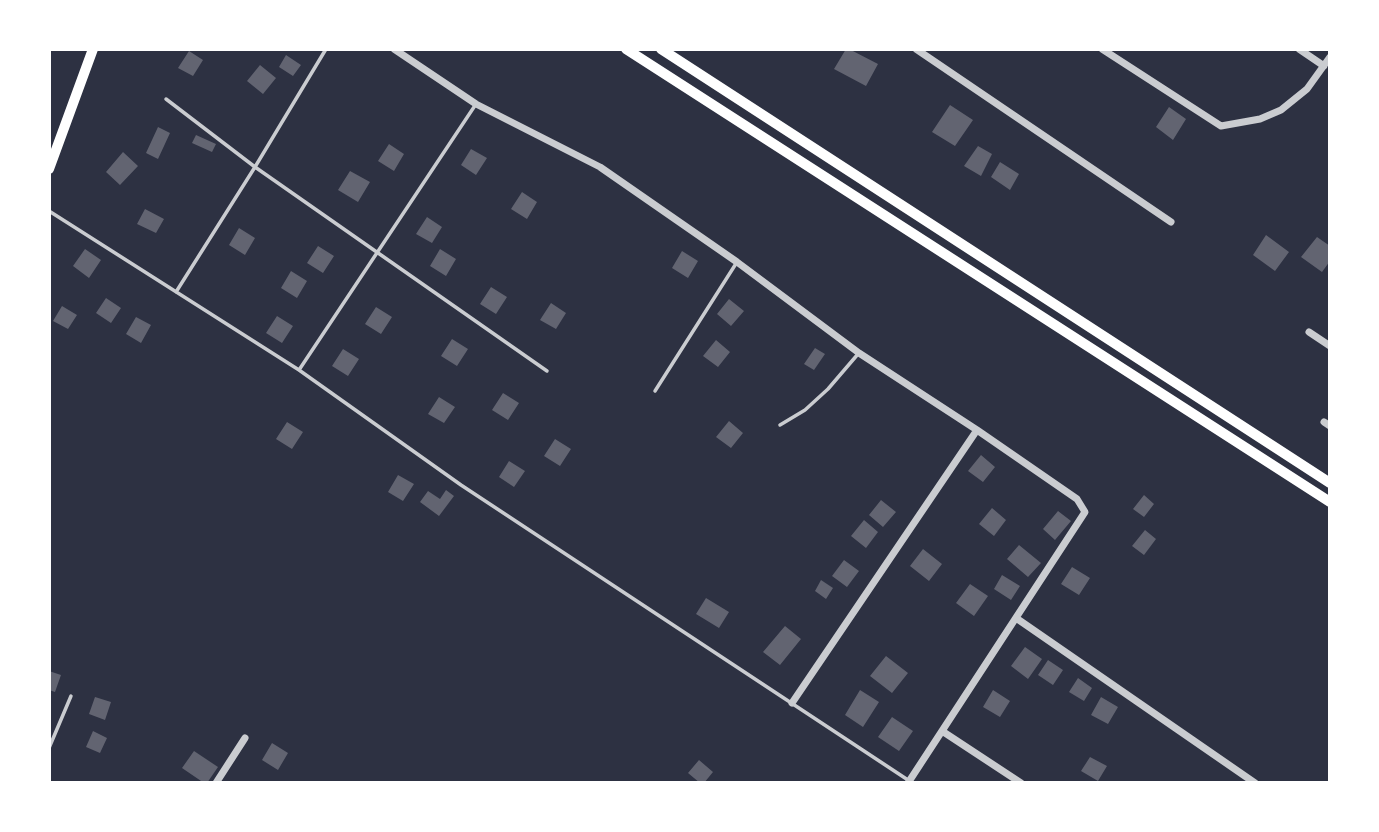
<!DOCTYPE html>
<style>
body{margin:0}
#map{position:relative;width:1379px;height:832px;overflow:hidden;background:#2d3142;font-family:"Fira Sans",sans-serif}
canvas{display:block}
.frame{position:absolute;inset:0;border:51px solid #fff;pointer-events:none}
</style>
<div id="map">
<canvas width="1379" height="832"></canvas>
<div class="frame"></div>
</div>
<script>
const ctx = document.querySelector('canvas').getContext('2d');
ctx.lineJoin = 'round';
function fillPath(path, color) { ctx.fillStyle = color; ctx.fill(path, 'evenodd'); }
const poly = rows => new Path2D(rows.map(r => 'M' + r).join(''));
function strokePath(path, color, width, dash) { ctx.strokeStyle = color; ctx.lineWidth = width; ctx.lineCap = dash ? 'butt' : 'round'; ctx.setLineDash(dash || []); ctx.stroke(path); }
fillPath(poly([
 [846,49,849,49,878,64,866,86,834,69],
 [189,51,203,60,193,76,178,68],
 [286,55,301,65,293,76,279,67],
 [260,65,276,78,263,94,247,81],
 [950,105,973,120,955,146,932,132],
 [1169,107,1186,119,1173,140,1156,127],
 [158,127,170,133,158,159,146,153],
 [196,135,216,144,212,152,192,143],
 [389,144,404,154,394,171,378,161],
 [978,146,992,154,981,176,964,166],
 [471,149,487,158,476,175,461,165],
 [123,152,138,166,120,185,106,172],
 [1000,162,1019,174,1010,190,991,177],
 [350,171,370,182,358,202,338,190],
 [522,192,537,202,527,219,511,209],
 [145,209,164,219,156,233,137,224],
 [427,217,442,227,432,243,416,234],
 [239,228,255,238,245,255,229,245],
 [1266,235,1289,252,1275,271,1253,255],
 [1317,237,1330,246,1330,261,1322,272,1301,257],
 [318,246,334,256,323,273,307,263],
 [85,249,101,260,89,278,73,266],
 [440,249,456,259,446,276,430,266],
 [682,251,698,261,688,278,672,268],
 [291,271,307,281,297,298,281,288],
 [491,287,507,297,496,314,480,304],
 [106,298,121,308,111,323,96,313],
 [729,299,744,311,731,326,717,314],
 [551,303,566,313,556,329,540,320],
 [62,306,77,315,68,329,53,321],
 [376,307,392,317,381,334,365,324],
 [277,316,293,326,282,343,266,333],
 [136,317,151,325,141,343,126,334],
 [452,339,468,349,457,366,441,356],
 [716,340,730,352,718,367,703,356],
 [815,348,825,354,814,370,804,364],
 [343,349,359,359,348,376,332,366],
 [503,393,519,403,508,420,492,410],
 [439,397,455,407,444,423,428,414],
 [729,421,743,433,731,448,716,437],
 [287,422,303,432,292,449,276,439],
 [555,439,571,449,560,466,544,456],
 [981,455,995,467,983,482,968,471],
 [509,461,525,471,514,487,499,477],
 [398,475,414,484,403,501,388,492],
 [446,490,454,496,439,516,420,502,428,491,440,499],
 [1144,495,1154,504,1144,517,1133,509],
 [881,500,896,512,883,527,869,515],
 [992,508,1006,520,994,536,979,524],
 [1058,511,1071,521,1055,540,1043,529],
 [864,520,878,532,866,548,851,536],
 [1145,530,1156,539,1144,555,1132,546],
 [1019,545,1041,563,1028,577,1007,559],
 [923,549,942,564,929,581,910,566],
 [844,560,859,571,847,587,832,576],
 [1072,567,1090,578,1079,595,1061,584],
 [1002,575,1020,586,1011,600,994,589],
 [821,580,833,588,826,599,815,591],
 [970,584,988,596,974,616,956,603],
 [706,598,729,612,719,628,696,614],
 [785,626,801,639,780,665,763,652],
 [1025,647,1042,659,1028,679,1011,666],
 [886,656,908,673,892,693,870,676],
 [1048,660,1063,670,1053,685,1038,675],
 [49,671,61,675,55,692,49,690],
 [1078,678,1092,688,1084,701,1069,692],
 [860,690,879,702,863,727,845,715],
 [993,690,1010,701,1000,717,983,707],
 [95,697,111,702,105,720,89,714],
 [1101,697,1118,707,1108,724,1091,715],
 [892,717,913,731,899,751,878,737],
 [93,731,107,738,100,753,86,747],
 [272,743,288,753,278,770,262,760],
 [194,751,218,767,207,783,204,783,182,768],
 [1090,757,1107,766,1098,781,1081,771],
 [699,760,713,772,704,783,700,783,688,773]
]), '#626471');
strokePath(poly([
 [166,99,255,167,547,371],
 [49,211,299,370,461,485,908,780],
 [176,292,255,167,326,49],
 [299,370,476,104],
 [655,391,737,262],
 [780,425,805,410,828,389,858,354],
 [49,748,71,696]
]), '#caccd0', 3.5);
strokePath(poly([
 [394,49,476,104,600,167,737,262,859,353,977,430,1077,499,1085,512,908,783],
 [916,49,1171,222],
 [1102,49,1221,126,1260,119,1281,110,1307,89,1330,57],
 [1299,49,1324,66],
 [1309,332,1330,346],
 [1324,422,1330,426],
 [1016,618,1255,783],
 [792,703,977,430],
 [942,731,1021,783],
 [216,783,245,738]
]), '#caccd0', 7);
strokePath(poly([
 [49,169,93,49]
]), '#fff', 10);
strokePath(poly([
 [626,49,1330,502],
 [661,49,1330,483]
]), '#fff', 10);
</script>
